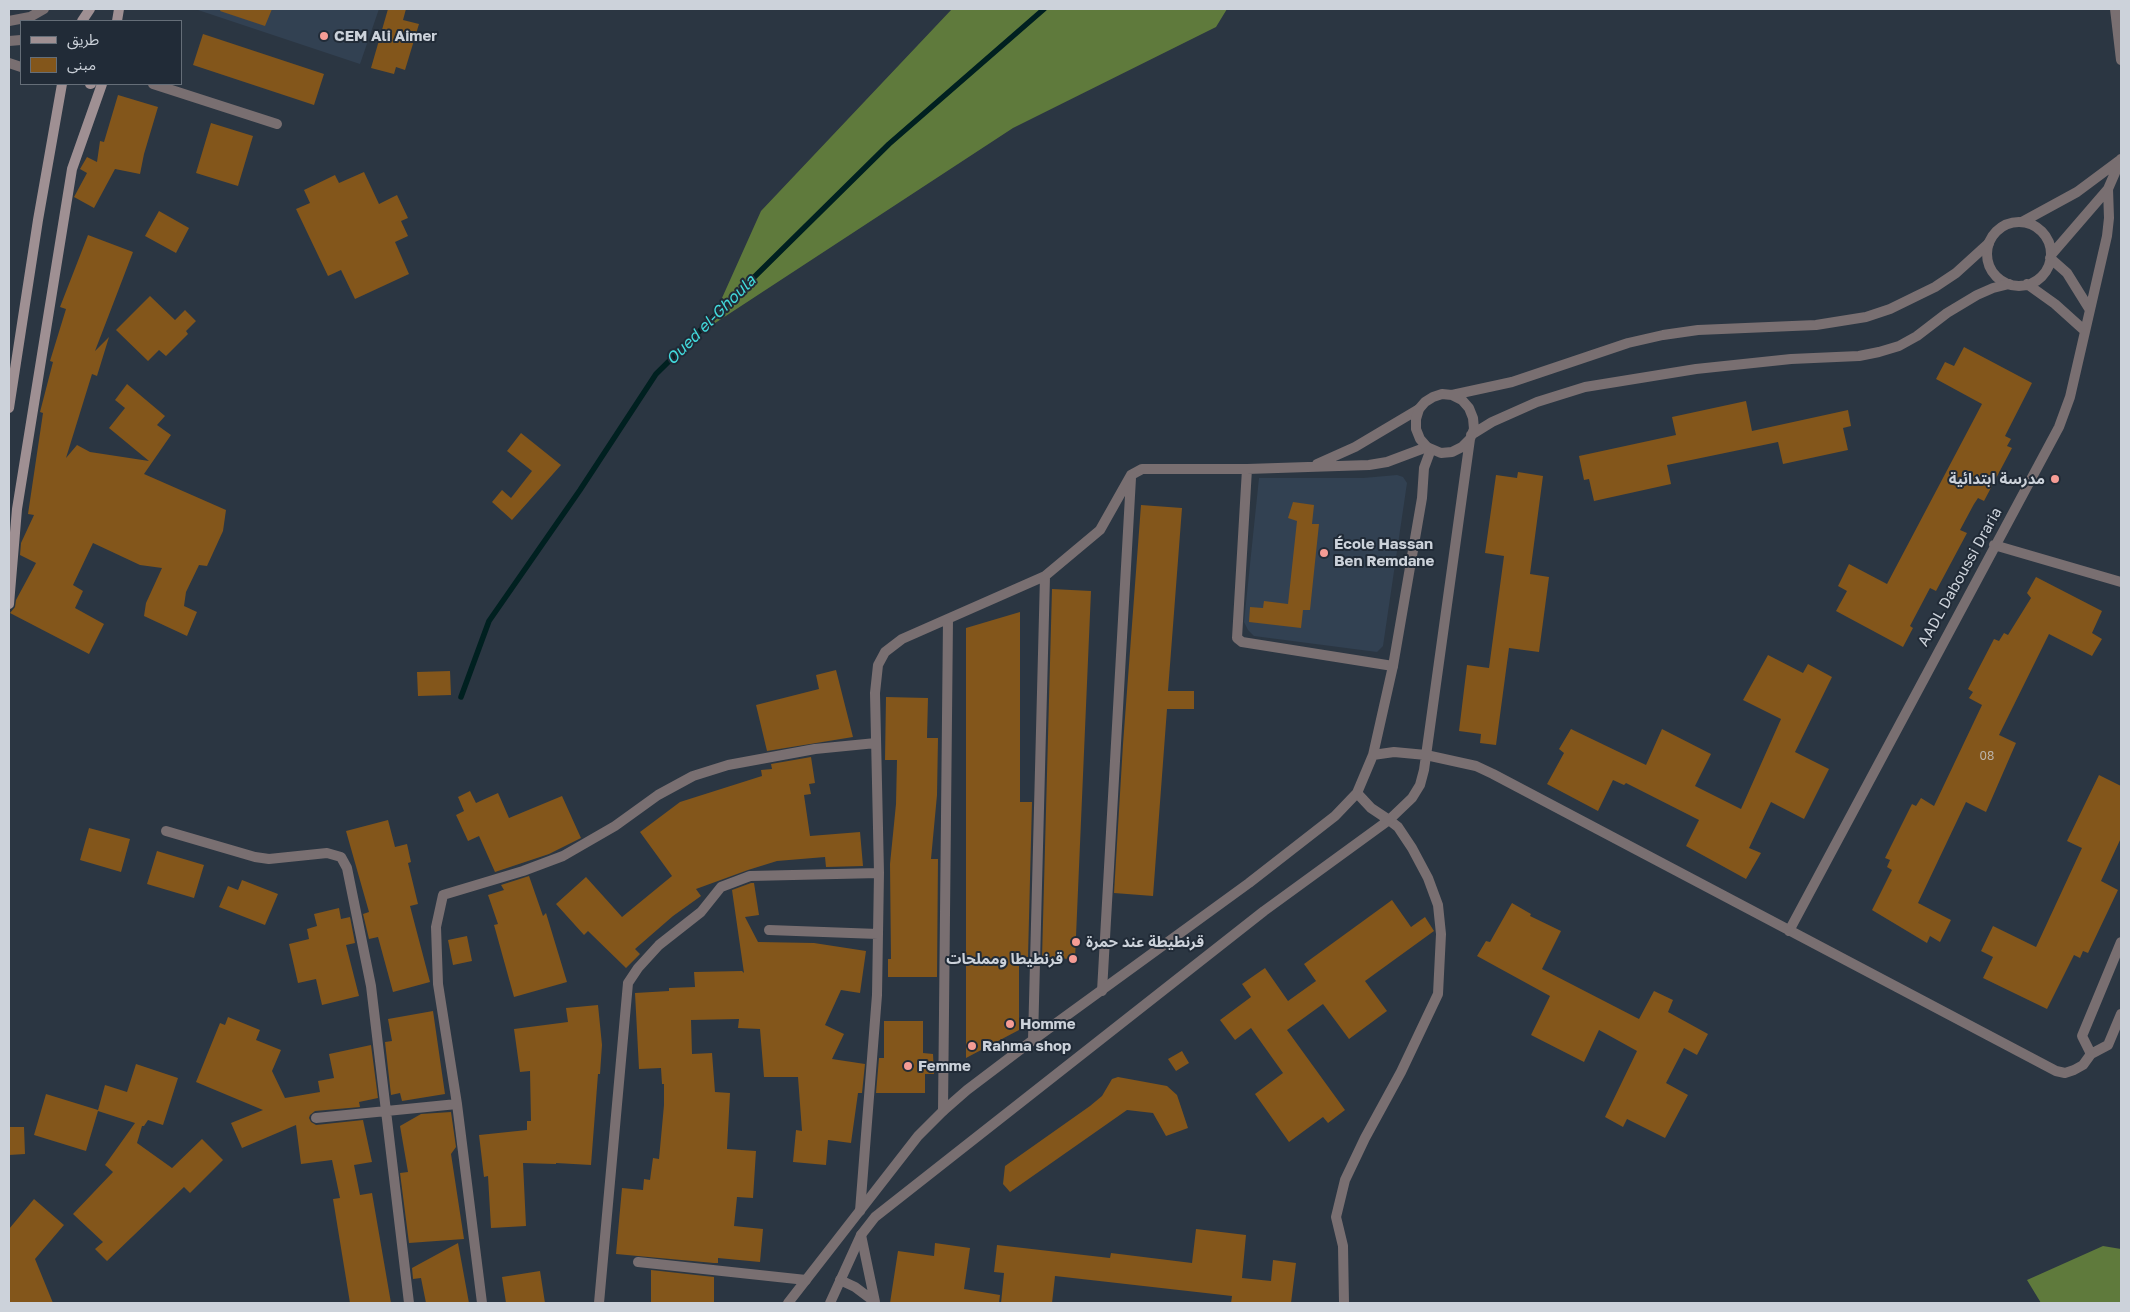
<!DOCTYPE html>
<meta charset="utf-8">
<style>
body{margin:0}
#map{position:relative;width:2130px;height:1312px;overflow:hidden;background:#2b3642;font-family:"Golos Text","Noto Sans Arabic",sans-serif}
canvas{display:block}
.frame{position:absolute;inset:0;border:10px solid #ccd2da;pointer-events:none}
.legend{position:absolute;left:20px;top:20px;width:162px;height:65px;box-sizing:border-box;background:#212b37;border:1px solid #656e78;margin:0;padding:6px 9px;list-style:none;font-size:15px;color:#ccd2da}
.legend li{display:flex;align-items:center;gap:10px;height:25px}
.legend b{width:25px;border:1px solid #656e78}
</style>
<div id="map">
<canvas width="2130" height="1312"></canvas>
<div class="frame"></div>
<ul class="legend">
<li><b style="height:6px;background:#9f9093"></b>طريق</li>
<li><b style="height:14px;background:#83561b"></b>مبنى</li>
</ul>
</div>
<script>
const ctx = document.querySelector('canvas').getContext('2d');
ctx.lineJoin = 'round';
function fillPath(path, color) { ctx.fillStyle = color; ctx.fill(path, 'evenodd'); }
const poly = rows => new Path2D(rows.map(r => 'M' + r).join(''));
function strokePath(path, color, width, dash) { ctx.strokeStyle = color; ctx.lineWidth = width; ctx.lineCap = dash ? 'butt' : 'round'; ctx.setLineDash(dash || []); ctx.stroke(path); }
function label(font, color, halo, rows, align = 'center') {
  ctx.font = font + ' "Golos Text","Noto Sans Arabic",sans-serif'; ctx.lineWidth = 4; ctx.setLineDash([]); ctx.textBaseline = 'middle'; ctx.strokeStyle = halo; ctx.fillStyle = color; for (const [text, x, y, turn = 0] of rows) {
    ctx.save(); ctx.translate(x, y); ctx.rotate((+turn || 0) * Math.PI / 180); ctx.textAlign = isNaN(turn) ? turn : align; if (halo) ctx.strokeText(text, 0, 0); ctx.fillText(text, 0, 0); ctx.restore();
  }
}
fillPath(poly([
 [195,9,379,9,360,64],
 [1397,475,1403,477,1407,483,1383,646,1377,652,1254,636,1248,630,1244,622,1259,478,1363,478]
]), '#324152');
fillPath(poly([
 [952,9,1227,9,1216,27,1013,128,709,327,761,211],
 [2103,1246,2121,1249,2121,1303,2041,1303,2027,1280]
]), '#5f7a3c');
strokePath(poly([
 [461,697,489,621,580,490,656,374,889,144,1044,9]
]), '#002020', 5.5);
fillPath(poly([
 [221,9,272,9,265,26,220,11],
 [388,9,406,9,403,20,419,24,405,70,396,67,394,74,371,68],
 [203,34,324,74,314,105,193,65],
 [118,95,158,107,144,154,140,174,115,169,94,208,74,197,87,173,80,169,87,157,97,162,100,141,104,142],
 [211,123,253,136,238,186,196,173],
 [364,172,379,204,397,195,408,218,401,221,408,236,395,242,409,274,355,299,341,270,328,276,296,209,310,203,304,190,335,175,339,183],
 [159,211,189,228,176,253,145,236],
 [88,235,133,252,95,351,109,337,97,376,92,374,66,458,77,445,90,452,149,461,109,428,125,408,115,400,127,384,165,416,157,425,171,435,144,474,226,510,223,531,207,566,199,565,186,592,184,606,197,612,187,636,144,616,146,603,162,568,140,565,93,543,73,585,83,591,75,608,104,624,89,654,10,613,15,607,16,600,36,563,20,555,21,543,34,515,28,514,43,413,40,412,53,362,50,361,66,309,60,307],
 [150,296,175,320,185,310,196,321,186,331,188,334,166,356,159,350,148,361,116,330],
 [1964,347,2032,383,2005,436,2011,439,2007,446,2012,448,1984,501,1978,498,1974,504,1960,530,1967,533,1936,591,1930,588,1910,626,1913,628,1903,647,1836,611,1847,591,1838,586,1849,564,1887,584,1982,404,1936,379,1945,362,1954,366],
 [1746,401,1752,431,1848,410,1851,426,1843,428,1848,450,1783,464,1778,442,1667,465,1671,484,1594,501,1589,479,1584,480,1579,456,1676,435,1672,417],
 [521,433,561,465,512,520,492,502,502,490,511,498,532,471,507,451],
 [1518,472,1543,476,1530,574,1549,577,1539,652,1509,648,1496,745,1480,743,1481,734,1459,731,1467,665,1489,668,1504,556,1485,553,1496,475,1517,478],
 [1293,502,1314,505,1312,524,1319,524,1310,610,1303,610,1301,628,1249,622,1250,607,1263,608,1264,601,1288,604,1297,521,1288,518],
 [1141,505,1182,508,1168,691,1194,691,1194,709,1167,709,1153,896,1114,893,1123,744],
 [2036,577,2102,611,2092,633,2102,639,2092,656,2049,634,1999,735,2016,743,1986,812,1966,802,1918,903,1951,920,1940,942,1930,936,1927,943,1872,910,1892,870,1887,867,1890,860,1885,858,1912,804,1916,806,1921,798,1934,806,1982,705,1969,698,1973,692,1968,689,1994,639,1999,641,2004,633,2008,635,2031,598,2027,593],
 [1052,589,1091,591,1075,959,1042,958],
 [1020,612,1020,802,1032,802,1028,957,1019,957,1019,1030,966,1058,966,628],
 [1768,655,1803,673,1808,664,1832,677,1795,752,1829,769,1804,819,1771,802,1749,848,1761,853,1746,879,1686,846,1699,820,1626,783,1624,785,1613,780,1598,811,1547,784,1564,753,1559,749,1571,729,1646,765,1662,729,1711,754,1695,786,1741,809,1781,719,1743,700],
 [836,670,853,737,767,751,756,705,819,689,816,675],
 [450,671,451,695,418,696,417,672],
 [886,697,928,698,927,738,938,738,937,795,931,859,938,859,937,977,888,977,888,959,891,959,890,864,896,804,897,760,885,760],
 [811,757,815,783,809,784,811,794,804,795,810,836,860,832,863,866,826,867,825,857,777,861,748,870,696,889,701,896,673,916,635,949,640,954,626,968,588,931,584,935,556,904,586,877,622,917,672,876,640,832,680,802,762,776,761,770,772,769,771,764],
 [2099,775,2121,786,2121,838,2101,881,2118,890,2088,953,2083,951,2080,958,2074,955,2047,1009,1983,978,1993,957,1981,951,1993,926,2036,947,2082,848,2067,841],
 [470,791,476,803,498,793,509,818,562,796,581,838,549,854,495,872,479,836,468,841,456,815,464,811,458,797],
 [388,820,395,847,407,844,411,862,408,863,418,904,410,906,430,982,393,992,378,937,369,939,363,914,369,912,346,831],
 [89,828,130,839,121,872,80,860],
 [157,851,204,865,194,898,147,884],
 [529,876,543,916,546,913,567,982,514,997,494,925,498,924,488,895,504,890,501,885],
 [242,880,278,894,265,925,219,907,228,886,238,890],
 [751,883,754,883,759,915,745,917,758,942,814,943,866,951,860,993,841,990,825,1025,844,1034,832,1059,865,1064,862,1093,858,1093,851,1143,828,1140,826,1165,793,1162,796,1130,802,1131,798,1077,764,1077,760,1029,738,1028,739,1019,691,1020,692,1054,712,1053,715,1092,730,1093,727,1149,756,1151,753,1198,737,1197,734,1226,763,1229,760,1262,718,1258,718,1263,714,1263,616,1254,622,1188,643,1190,644,1179,650,1180,653,1158,659,1159,664,1105,664,1084,662,1084,661,1068,639,1069,635,993,669,991,669,988,695,987,694,972,742,971,744,973,732,890],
 [1392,900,1411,927,1425,917,1434,931,1365,981,1387,1011,1349,1039,1323,1004,1287,1030,1345,1110,1328,1123,1323,1117,1289,1142,1255,1094,1283,1073,1251,1028,1235,1040,1220,1020,1251,997,1242,984,1265,968,1288,1001,1316,981,1304,964],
 [1512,903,1531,914,1530,916,1561,931,1542,969,1639,1019,1654,991,1673,1000,1668,1012,1708,1034,1697,1055,1684,1048,1666,1083,1688,1095,1665,1138,1627,1119,1623,1127,1605,1117,1637,1051,1599,1030,1584,1062,1531,1035,1550,996,1477,956,1486,941,1490,942],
 [339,908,341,919,350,917,355,943,346,945,359,996,322,1005,316,979,298,983,289,944,309,939,307,929,317,926,314,914],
 [467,936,472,961,453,965,448,940],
 [598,1005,602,1045,600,1074,598,1074,591,1165,556,1163,556,1164,523,1163,526,1226,491,1228,488,1176,484,1177,479,1135,527,1130,527,1121,531,1121,530,1071,520,1072,514,1029,568,1022,566,1008],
 [433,1011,445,1094,402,1101,400,1093,391,1095,385,1042,392,1041,388,1019],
 [228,1017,260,1030,256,1040,281,1050,272,1071,285,1098,320,1092,318,1081,334,1078,329,1054,371,1045,378,1098,359,1102,360,1107,315,1111,310,1115,309,1118,311,1122,316,1125,363,1120,372,1162,354,1165,360,1195,372,1193,391,1303,350,1303,333,1199,340,1198,332,1160,301,1164,296,1125,242,1148,231,1123,263,1110,196,1082,220,1023,225,1025],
 [884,1021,923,1021,923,1053,933,1054,934,1074,925,1074,925,1093,876,1093,879,1058,884,1058],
 [1182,1051,1189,1063,1176,1071,1168,1059],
 [136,1064,178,1078,163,1125,148,1120,144,1126,142,1126,137,1143,172,1168,202,1139,223,1160,190,1193,184,1187,107,1261,95,1249,103,1242,73,1214,113,1172,105,1165,135,1123,98,1111,86,1151,34,1135,46,1094,98,1110,105,1085,127,1092],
 [1118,1077,1167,1086,1177,1095,1188,1128,1166,1136,1153,1113,1127,1110,1010,1192,1003,1184,1005,1166,1090,1106,1102,1096,1112,1079],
 [451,1112,456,1147,451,1154,464,1239,409,1243,400,1173,408,1172,400,1126,421,1114],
 [9,1127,24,1127,25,1154,9,1155],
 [34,1199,64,1225,35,1259,53,1303,9,1303,9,1229],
 [1196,1229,1246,1235,1242,1278,1271,1281,1273,1260,1296,1263,1291,1303,1231,1303,1232,1296,1055,1276,1052,1303,1001,1303,1004,1273,994,1272,997,1245,1110,1258,1111,1253,1192,1263],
 [458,1243,469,1303,426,1303,421,1278,413,1279,412,1268],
 [935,1243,970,1248,964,1289,1000,1295,999,1303,890,1303,898,1251,934,1256],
 [651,1270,714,1277,714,1303,651,1303],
 [540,1271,545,1303,506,1303,502,1277]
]), '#83561b');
strokePath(poly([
 [2115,9,2121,60],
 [9,21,30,17,44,9],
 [9,41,21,40],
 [9,63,21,67],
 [153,84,277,124],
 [2022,222,2077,192,2120,160],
 '1987 254a32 32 0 1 1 64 0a32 32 0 1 1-64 0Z',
 [2051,255,2108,189,2121,159],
 [2050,258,2067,273,2090,310],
 [2027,284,2055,304,2085,331],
 [1317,464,1355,447,1419,409],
 [1247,469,1237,638,1242,642,1393,666],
 [1994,545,2121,582],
 [1426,755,1476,766,1493,774,2056,1071,2065,1073,2074,1070,2083,1065,2091,1054,2108,1045,2121,1014],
 [166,831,255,857,269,859,327,853,341,857,347,868,371,986,409,1303],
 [769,930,878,934],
 [1789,931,2059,427,2070,397,2107,236,2109,218,2108,189],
 [1102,991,1131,478],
 [1033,1040,1045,576],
 [2091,1054,2082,1036,2121,942],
 [943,1111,948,619],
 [316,1118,457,1104],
 [860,1211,877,995,879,873,875,693,878,665,885,652,902,639,1045,576,1100,530,1131,475,1142,469,1247,469,1369,465,1387,462,1427,447],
 [638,1262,806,1280],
 [840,1280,855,1287,875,1302,861,1235],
 [482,1303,457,1104,438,984,436,927,443,895,523,871,563,856,615,826,658,795,693,776,728,765,815,749,876,743],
 [599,1303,628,983,638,968,659,945,701,912,721,887,750,876,879,873],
 [1344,1303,1343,1246,1336,1217,1345,1180,1365,1138,1401,1072,1438,994,1441,934,1438,905,1428,878,1412,848,1398,827,1389,820]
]), '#796f71', 10);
strokePath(poly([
 [1452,395,1512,382,1628,343,1663,335,1698,330,1816,325,1866,317,1890,309,1935,287,1956,273,1989,243],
 [1471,435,1492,422,1537,402,1585,387,1696,369,1791,359,1859,356,1879,352,1899,346,1917,336,1947,313,1977,295,1993,288,2009,284],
 [1373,755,1394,752,1426,755],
 [1357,793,1371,808,1389,820],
 [788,1303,918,1136,943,1111,967,1090,1033,1040,1249,883,1335,816,1357,793,1373,755,1393,666,1422,498,1424,468,1431,449],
 [830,1303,861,1235,875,1217,1264,911,1389,820,1412,798,1420,785,1424,770,1470,439,1474,429,1473,418,1469,408,1462,400,1452,395,1442,394,1433,397,1425,402,1419,409,1416,419,1416,429,1420,439,1427,447,1441,453,1452,452,1462,447,1470,439]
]), '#796f71', 10);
strokePath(poly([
 [82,21,90,9],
 [117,21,119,9],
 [90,84,91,84],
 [9,408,38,220,62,84],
 [9,604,17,509,72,169,102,84]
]), '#9f9093', 10);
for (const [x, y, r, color] of [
 [324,36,5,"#f59c95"],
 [2055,479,5,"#f59c95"],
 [1324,553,5,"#f59c95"],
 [1076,942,5,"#f59c95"],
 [1073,959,5,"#f59c95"],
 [1010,1024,5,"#f59c95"],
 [972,1046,5,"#f59c95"],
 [908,1066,5,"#f59c95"]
]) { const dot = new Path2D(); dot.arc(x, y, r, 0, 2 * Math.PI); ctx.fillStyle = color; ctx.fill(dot); strokePath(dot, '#212b37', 2); }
label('12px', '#bab3aa', null, [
 ["08",1987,756]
]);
label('bold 15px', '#ccd2da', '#212b37', [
 ["CEM Ali Aimer",334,36],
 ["مدرسة ابتدائية",2045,479,"right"],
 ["École Hassan",1334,544],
 ["Ben Remdane",1334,561],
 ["قرنطيطة عند حمرة",1086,942],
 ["قرنطيطا ومملحات",1063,959,"right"],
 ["Homme",1020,1024],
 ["Rahma shop",982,1046],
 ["Femme",918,1066]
], 'left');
label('15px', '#ccd2da', '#212b37', [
 ["AADL Daboussi Draria",1960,577,-61]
]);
label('italic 16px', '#42dadc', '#212b37', [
 ["Oued el-Ghoula",711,320,-45]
]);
</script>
